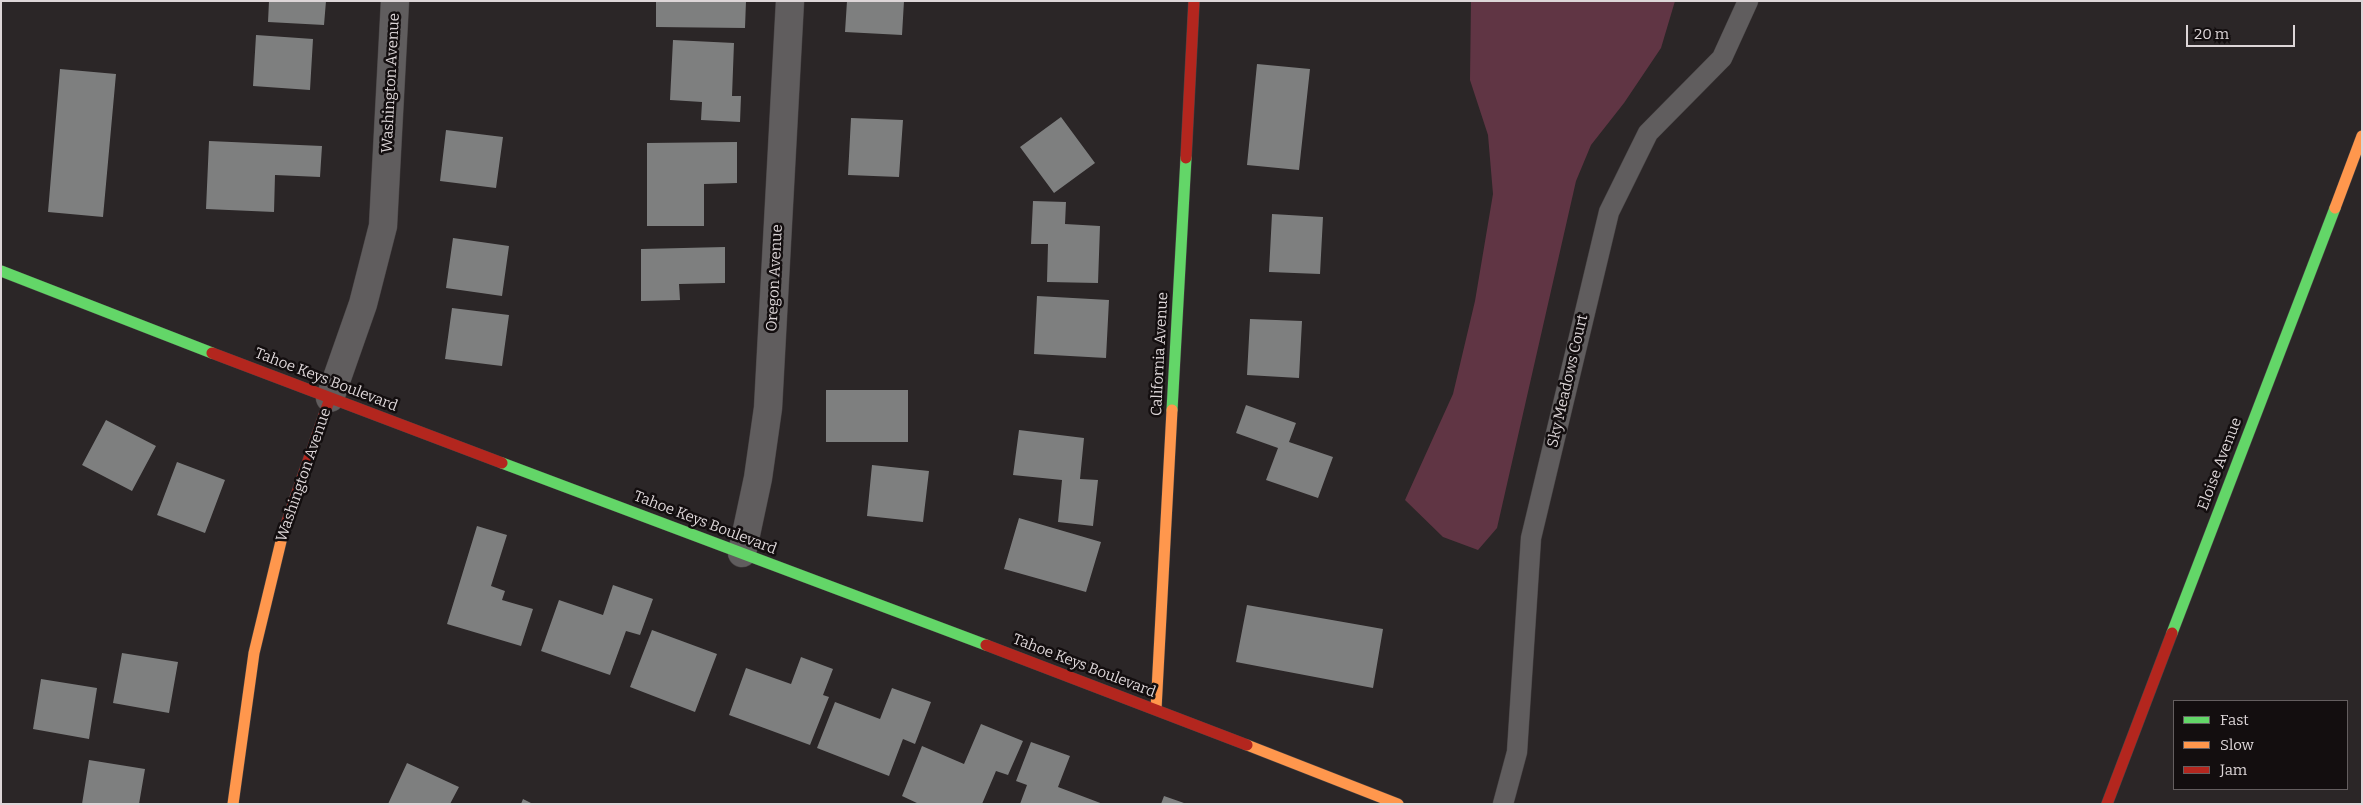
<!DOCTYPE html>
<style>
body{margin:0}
#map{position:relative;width:2363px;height:805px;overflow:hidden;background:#2b2627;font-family:Bitter,serif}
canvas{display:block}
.frame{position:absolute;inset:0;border:2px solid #ddd6d8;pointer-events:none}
.legend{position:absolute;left:2173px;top:700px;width:175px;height:90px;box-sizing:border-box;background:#130e0f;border:1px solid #645e5f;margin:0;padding:6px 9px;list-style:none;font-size:15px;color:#ddd6d8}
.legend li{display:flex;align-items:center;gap:10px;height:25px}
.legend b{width:25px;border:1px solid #645e5f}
.scale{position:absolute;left:2186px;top:25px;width:109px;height:22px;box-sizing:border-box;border:2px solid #ddd6d8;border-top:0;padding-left:6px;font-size:15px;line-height:18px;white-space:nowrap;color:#ddd6d8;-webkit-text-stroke:4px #130e0f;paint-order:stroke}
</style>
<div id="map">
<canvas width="2363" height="805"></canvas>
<div class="frame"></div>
<ul class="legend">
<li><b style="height:6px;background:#63d668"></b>Fast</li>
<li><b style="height:6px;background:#ff974d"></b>Slow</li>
<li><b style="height:6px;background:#b3261e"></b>Jam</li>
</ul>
<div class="scale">20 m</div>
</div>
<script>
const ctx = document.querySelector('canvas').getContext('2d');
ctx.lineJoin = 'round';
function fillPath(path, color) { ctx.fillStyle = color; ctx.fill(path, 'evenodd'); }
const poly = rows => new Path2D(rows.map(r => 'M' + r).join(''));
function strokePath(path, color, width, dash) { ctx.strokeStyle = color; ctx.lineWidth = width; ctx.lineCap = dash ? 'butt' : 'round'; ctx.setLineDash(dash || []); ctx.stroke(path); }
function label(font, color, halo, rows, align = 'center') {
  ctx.font = font + ' Bitter,serif'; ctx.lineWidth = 5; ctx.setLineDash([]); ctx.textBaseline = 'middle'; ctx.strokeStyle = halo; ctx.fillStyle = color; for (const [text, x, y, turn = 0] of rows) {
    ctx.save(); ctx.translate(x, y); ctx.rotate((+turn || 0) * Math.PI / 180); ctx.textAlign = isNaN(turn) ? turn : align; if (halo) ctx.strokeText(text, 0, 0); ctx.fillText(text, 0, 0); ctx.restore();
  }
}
fillPath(poly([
 [1471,1,1675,1,1661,48,1624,103,1591,145,1576,181,1497,528,1478,550,1443,537,1405,500,1453,394,1475,301,1493,194,1488,135,1470,80]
]), '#603544');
fillPath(poly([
 [269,1,326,1,324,25,268,22],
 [656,1,746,1,745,28,656,27],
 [847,1,904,1,902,35,845,32],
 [256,35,313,39,310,90,253,86],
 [673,40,734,43,732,96,741,96,740,122,701,120,702,102,670,100],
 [1257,64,1310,69,1299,170,1247,165],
 [60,69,116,74,103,217,48,212],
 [1061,117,1095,163,1054,193,1020,147],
 [851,118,903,120,899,177,848,175],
 [446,130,503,137,496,188,440,181],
 [209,141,322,146,320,177,275,175,274,212,206,209],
 [737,142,737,183,704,184,704,226,647,226,647,143],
 [1033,201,1066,202,1065,224,1100,226,1098,283,1047,282,1048,244,1031,244],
 [1272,214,1323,217,1320,274,1269,272],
 [453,238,509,246,502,296,446,288],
 [725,247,725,283,679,284,680,300,641,301,641,249],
 [1037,296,1109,300,1106,358,1034,354],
 [452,308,509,315,502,366,445,359],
 [1250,319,1302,321,1299,378,1247,375],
 [826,390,908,390,908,442,826,442],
 [1246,405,1296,423,1289,442,1333,457,1318,498,1266,480,1278,448,1236,433],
 [106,420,156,446,132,491,82,465],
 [1019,430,1084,438,1080,479,1098,480,1093,526,1058,522,1062,480,1013,475],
 [177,462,225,480,205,533,157,515],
 [872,465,929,471,923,522,867,516],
 [1019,518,1101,542,1086,592,1004,569],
 [477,526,507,535,491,586,505,591,502,600,533,609,521,646,447,624],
 [613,585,653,599,640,635,626,631,610,675,541,651,559,600,603,615],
 [1247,605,1383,629,1373,688,1236,662],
 [652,630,717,654,695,712,630,687],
 [122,653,178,662,169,713,113,703],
 [801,657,833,669,823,695,829,697,810,745,729,715,746,668,791,684],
 [41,679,97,688,89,739,33,729],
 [892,688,931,702,915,744,903,739,889,776,817,748,835,702,880,719],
 [981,724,1023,741,1008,775,996,771,982,804,919,804,902,796,922,746,964,764],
 [1031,742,1070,756,1058,787,1103,804,1020,804,1027,785,1016,781],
 [89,760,145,769,139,804,82,804],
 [407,763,459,787,450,804,388,804],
 [1164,796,1184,803,1184,804,1161,804],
 [523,799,533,804,521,804]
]), '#7e7f7f');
const lane = poly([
 [1503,804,1517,752,1531,538,1609,212,1648,133,1722,58,1748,1]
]);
const street = poly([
 [330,398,363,304,383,226,395,1],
 [742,553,758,478,768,408,790,1]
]);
const fast = poly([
 [1,271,212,353],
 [1172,410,1186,158],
 [502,463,986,645],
 [2172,633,2335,208]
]);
const slow = poly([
 [2335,208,2362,136],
 [1156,709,1172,410],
 [1247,745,1398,804],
 [233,804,254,653,283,533]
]);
const jam = poly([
 [1186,158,1194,1],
 [212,353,502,463],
 [283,533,330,398],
 [986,645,1247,745],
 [2107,804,2172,633]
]);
strokePath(lane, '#474344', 21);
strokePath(street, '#474344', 29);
strokePath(fast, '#474344', 12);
strokePath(slow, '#474344', 12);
strokePath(jam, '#474344', 12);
strokePath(lane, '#605d5e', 20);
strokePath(street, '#605d5e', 28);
strokePath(fast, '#63d668', 11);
strokePath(slow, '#ff974d', 11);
strokePath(jam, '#b3261e', 11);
label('15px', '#ddd6d8', '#130e0f', [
 ["Washington Avenue",391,83,-87],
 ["Oregon Avenue",775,278,-87],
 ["California Avenue",1160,354,-87],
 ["Tahoe Keys Boulevard",326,380,21],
 ["Sky Meadows Court",1568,381,-77],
 ["Eloise Avenue",2220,464,-69],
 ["Washington Avenue",304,475,-71],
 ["Tahoe Keys Boulevard",705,523,21],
 ["Tahoe Keys Boulevard",1084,666,21]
]);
</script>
